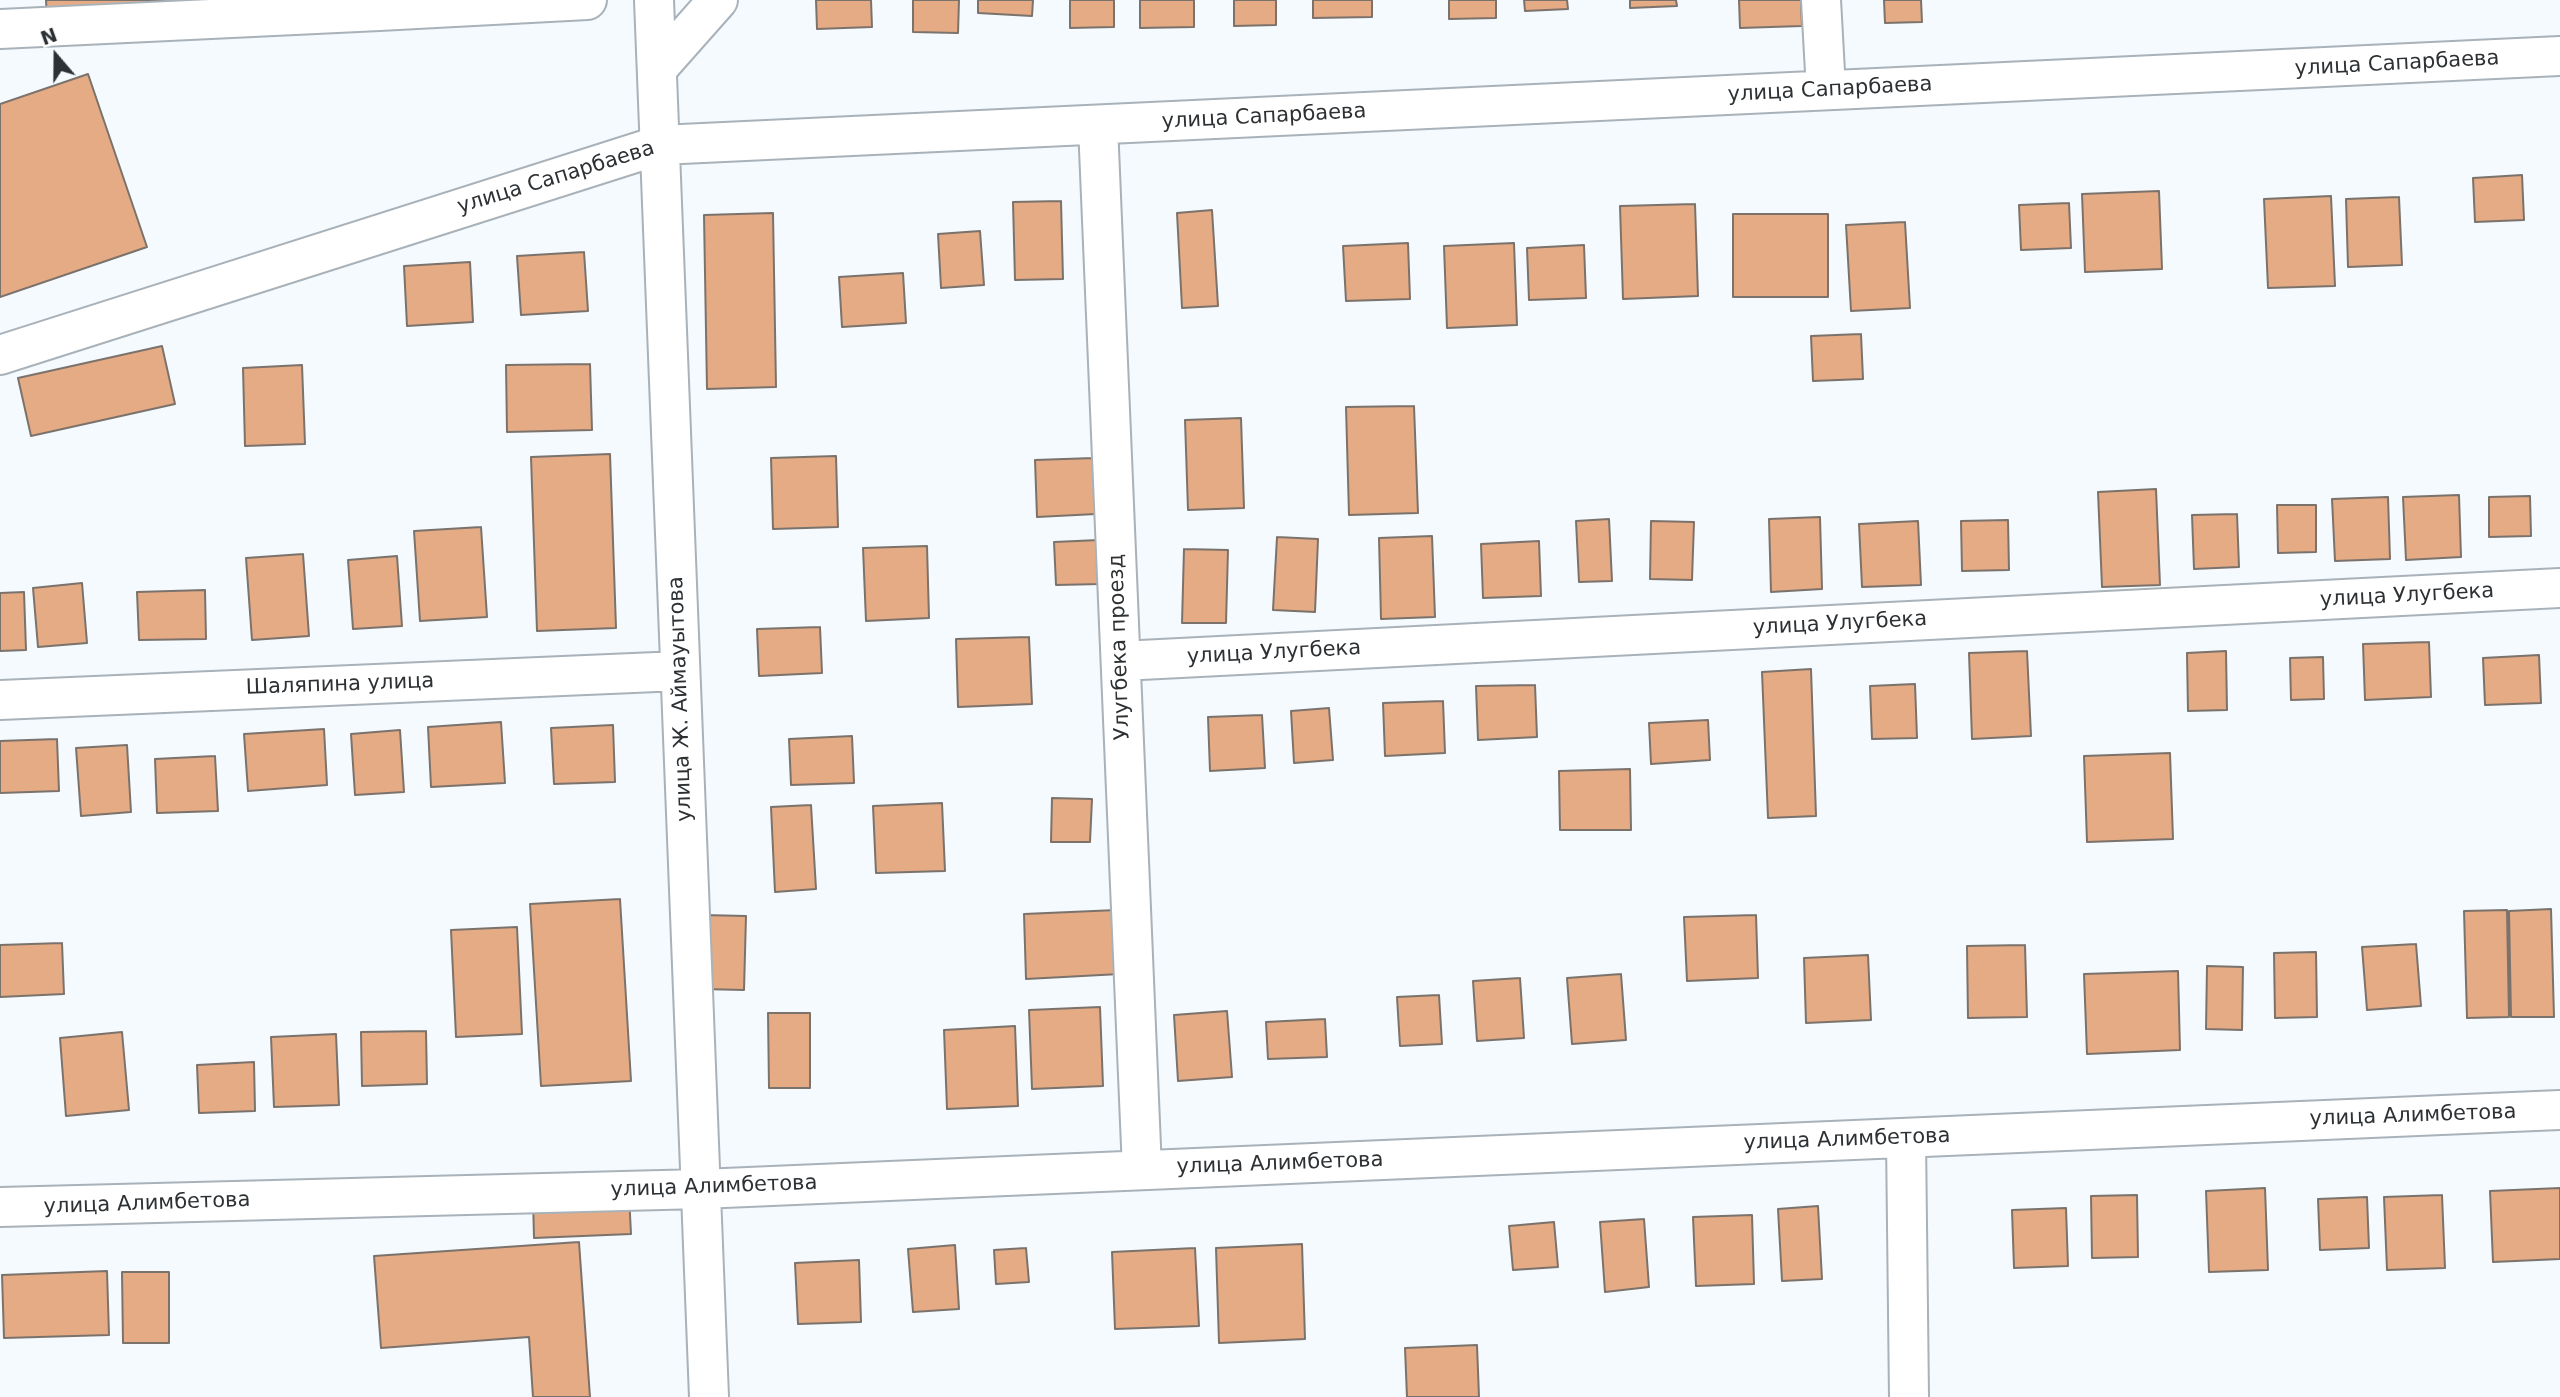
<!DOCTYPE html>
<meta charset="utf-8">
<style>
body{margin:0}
#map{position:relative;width:2560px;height:1397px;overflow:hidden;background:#f4fafe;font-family:"DejaVu Sans",sans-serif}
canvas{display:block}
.north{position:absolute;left:21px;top:21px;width:70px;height:70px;-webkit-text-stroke:5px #fff;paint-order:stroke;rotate:340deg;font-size:19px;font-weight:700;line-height:28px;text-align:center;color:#2d3134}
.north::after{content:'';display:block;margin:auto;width:24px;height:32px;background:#2d3134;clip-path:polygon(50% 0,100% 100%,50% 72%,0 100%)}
</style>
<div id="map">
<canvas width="2560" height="1397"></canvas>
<div class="north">N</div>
</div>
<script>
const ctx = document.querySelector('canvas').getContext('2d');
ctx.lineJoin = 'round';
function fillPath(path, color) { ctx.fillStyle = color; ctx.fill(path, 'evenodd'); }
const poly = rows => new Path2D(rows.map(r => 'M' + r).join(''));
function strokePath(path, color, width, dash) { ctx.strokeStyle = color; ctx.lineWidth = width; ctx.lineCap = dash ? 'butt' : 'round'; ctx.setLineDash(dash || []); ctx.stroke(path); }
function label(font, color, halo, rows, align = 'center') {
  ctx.font = font + ' "DejaVu Sans",sans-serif'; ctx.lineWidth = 7; ctx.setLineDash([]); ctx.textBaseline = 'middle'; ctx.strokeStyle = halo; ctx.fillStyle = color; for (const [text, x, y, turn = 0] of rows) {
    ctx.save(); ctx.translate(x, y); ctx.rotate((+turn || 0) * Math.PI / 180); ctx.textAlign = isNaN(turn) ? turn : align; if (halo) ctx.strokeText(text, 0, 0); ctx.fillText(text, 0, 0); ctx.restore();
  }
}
const building = poly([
 [46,0,336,0,47,19,46,0],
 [816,0,871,0,872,27,817,29,816,0],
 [913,0,959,0,958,33,913,32,913,0],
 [978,0,1033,0,1032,16,978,13,978,0],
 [1070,0,1114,0,1114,27,1070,28,1070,0],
 [1140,0,1194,0,1194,27,1140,28,1140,0],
 [1234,0,1276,0,1276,25,1234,26,1234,0],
 [1313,0,1372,0,1372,17,1313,18,1313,0],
 [1449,0,1496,0,1496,18,1449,19,1449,0],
 [1524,0,1567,0,1568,9,1525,11,1524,0],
 [1630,0,1676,0,1677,6,1630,8,1630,0],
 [1739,0,1801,0,1802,26,1740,28,1739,0],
 [1884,0,1921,0,1922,22,1885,23,1884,0],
 [88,74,147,247,0,297,0,104,88,74],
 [2522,175,2524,220,2475,222,2473,178,2522,175],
 [2159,191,2162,269,2085,272,2082,194,2159,191],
 [2331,196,2335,286,2268,288,2264,199,2331,196],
 [2399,197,2402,265,2348,267,2346,199,2399,197],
 [1061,201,1063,279,1015,280,1013,202,1061,201],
 [2069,203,2071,248,2021,250,2019,205,2069,203],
 [1695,204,1698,296,1623,299,1620,206,1695,204],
 [1212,210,1218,306,1182,308,1177,213,1212,210],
 [773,213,776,387,707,389,704,215,773,213],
 [1733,214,1828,214,1828,297,1733,297,1733,214],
 [1905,222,1910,308,1851,311,1846,225,1905,222],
 [980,231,984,285,941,288,938,234,980,231],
 [1408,243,1410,299,1346,301,1343,246,1408,243],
 [1514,243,1517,325,1447,328,1444,246,1514,243],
 [1584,245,1586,298,1529,300,1527,248,1584,245],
 [584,252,588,311,521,315,517,256,584,252],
 [470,262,473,322,407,326,404,266,470,262],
 [903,273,906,323,842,327,839,277,903,273],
 [1861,334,1863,379,1813,381,1811,336,1861,334],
 [162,346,175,404,31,436,18,378,162,346],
 [590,364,592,430,507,432,506,365,590,364],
 [302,365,305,444,245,446,243,368,302,365],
 [1414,406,1418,513,1349,515,1346,407,1414,406],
 [1241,418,1244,508,1188,510,1185,420,1241,418],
 [610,454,616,628,537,631,531,457,610,454],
 [836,456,838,527,773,529,771,458,836,456],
 [1094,458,1096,514,1037,517,1035,460,1094,458],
 [2156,489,2160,585,2102,587,2098,492,2156,489],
 [2459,495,2461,557,2406,560,2403,497,2459,495],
 [2530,496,2531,536,2489,537,2489,497,2530,496],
 [2388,497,2390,559,2335,561,2332,499,2388,497],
 [2277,505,2316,505,2316,552,2278,553,2277,505],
 [2237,514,2239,567,2194,569,2192,515,2237,514],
 [1820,517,1822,589,1771,592,1769,519,1820,517],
 [1609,519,1612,581,1579,582,1576,521,1609,519],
 [2008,520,2009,570,1962,571,1961,521,2008,520],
 [1651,521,1694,522,1692,580,1650,579,1651,521],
 [1918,521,1921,585,1862,587,1859,524,1918,521],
 [481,527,487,617,420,621,414,531,481,527],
 [1432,536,1435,617,1381,619,1379,538,1432,536],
 [1277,537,1318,539,1315,612,1273,610,1277,537],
 [1099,540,1101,584,1056,585,1054,542,1099,540],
 [1539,541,1541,596,1483,598,1481,544,1539,541],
 [927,546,929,618,866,621,863,548,927,546],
 [1184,549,1228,550,1226,623,1182,623,1184,549],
 [303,554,309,636,252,640,246,558,303,554],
 [397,556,402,626,353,629,348,560,397,556],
 [82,583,87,643,38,647,33,588,82,583],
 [205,590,206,639,139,640,137,592,205,590],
 [24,592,26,650,0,651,0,593,24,592],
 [820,627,822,673,759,676,757,629,820,627],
 [1029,637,1032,704,958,707,956,639,1029,637],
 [2429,642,2431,697,2365,700,2363,644,2429,642],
 [2027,651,2031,736,1972,739,1969,653,2027,651],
 [2226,651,2227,710,2188,711,2187,653,2226,651],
 [2539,655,2541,703,2485,705,2483,658,2539,655],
 [2323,657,2324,699,2291,700,2290,658,2323,657],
 [1811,669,1816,816,1768,818,1762,672,1811,669],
 [1915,684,1917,738,1872,739,1870,686,1915,684],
 [1535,685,1537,737,1478,740,1476,686,1535,685],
 [1443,701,1445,753,1385,756,1383,703,1443,701],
 [1329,708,1333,760,1294,763,1291,711,1329,708],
 [1262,715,1265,768,1210,771,1208,717,1262,715],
 [1708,720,1710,760,1651,764,1649,723,1708,720],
 [501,722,505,783,431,787,428,727,501,722],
 [613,725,615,782,554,784,551,728,613,725],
 [324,729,327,785,248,791,244,734,324,729],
 [400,730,404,792,355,795,351,734,400,730],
 [852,736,854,783,791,785,789,739,852,736],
 [57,739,59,791,0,793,0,741,57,739],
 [127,745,131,812,81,816,76,748,127,745],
 [2170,753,2173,839,2087,842,2084,756,2170,753],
 [215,756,218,811,157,813,155,759,215,756],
 [1630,769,1631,830,1560,830,1559,771,1630,769],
 [1052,798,1092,799,1090,842,1051,842,1052,798],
 [942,803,945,871,876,873,873,806,942,803],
 [811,805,816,889,775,892,771,807,811,805],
 [620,899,631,1081,541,1086,530,904,620,899],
 [2551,909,2554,1017,2511,1017,2509,911,2551,909],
 [1117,910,1120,974,1026,979,1024,914,1117,910],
 [2507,910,2509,1017,2467,1018,2464,911,2507,910],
 [702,915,746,916,744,990,701,989,702,915],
 [1756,915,1758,978,1687,981,1684,917,1756,915],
 [517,927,522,1034,456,1037,451,930,517,927],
 [62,943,64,994,0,997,0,945,62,943],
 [2416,944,2421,1006,2367,1010,2362,947,2416,944],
 [2025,945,2027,1017,1968,1018,1967,946,2025,945],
 [2316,952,2317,1017,2275,1018,2274,953,2316,952],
 [1868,955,1871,1020,1806,1023,1804,958,1868,955],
 [2207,966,2243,967,2242,1030,2206,1029,2207,966],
 [2178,971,2180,1050,2087,1054,2084,974,2178,971],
 [1621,974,1626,1040,1572,1044,1567,978,1621,974],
 [1520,978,1524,1038,1477,1041,1473,981,1520,978],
 [1439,995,1442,1044,1400,1046,1397,997,1439,995],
 [1100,1007,1103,1086,1032,1089,1029,1010,1100,1007],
 [1227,1011,1232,1077,1178,1081,1174,1015,1227,1011],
 [768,1013,810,1013,810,1088,769,1088,768,1013],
 [1325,1019,1327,1057,1268,1059,1266,1022,1325,1019],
 [1015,1026,1018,1106,947,1109,944,1030,1015,1026],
 [426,1031,427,1084,362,1086,361,1032,426,1031],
 [122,1032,129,1110,66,1116,60,1038,122,1032],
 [336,1034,339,1105,274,1107,271,1037,336,1034],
 [254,1062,255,1111,199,1113,197,1065,254,1062],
 [2265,1188,2268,1270,2209,1272,2206,1191,2265,1188],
 [2560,1188,2560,1259,2493,1262,2490,1191,2560,1188],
 [629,1195,631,1234,534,1238,533,1198,629,1195],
 [2137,1195,2138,1257,2092,1258,2091,1196,2137,1195],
 [2442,1195,2445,1268,2387,1270,2384,1197,2442,1195],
 [2367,1197,2369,1248,2320,1250,2318,1199,2367,1197],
 [1818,1206,1822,1279,1782,1281,1778,1209,1818,1206],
 [2066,1208,2068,1266,2014,1268,2012,1210,2066,1208],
 [1752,1215,1754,1284,1696,1286,1693,1217,1752,1215],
 [1644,1219,1649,1287,1605,1292,1600,1222,1644,1219],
 [1554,1222,1558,1267,1513,1270,1509,1226,1554,1222],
 [579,1242,590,1397,533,1397,529,1337,381,1348,374,1256,579,1242],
 [1302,1244,1305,1339,1219,1343,1216,1248,1302,1244],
 [955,1245,959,1309,913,1312,908,1249,955,1245],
 [1026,1248,1029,1282,996,1284,994,1250,1026,1248],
 [1195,1248,1199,1326,1115,1329,1112,1252,1195,1248],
 [859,1260,861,1322,798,1324,795,1263,859,1260],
 [107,1271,109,1335,4,1338,2,1275,107,1271],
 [122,1272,169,1272,169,1343,123,1343,122,1272],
 [1477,1345,1479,1397,1407,1397,1405,1348,1477,1345]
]);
fillPath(building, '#e5ab84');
strokePath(building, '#7b726c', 2);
const minor = poly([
 [378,0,379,11,587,0],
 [654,0,709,1397],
 [1821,0,1826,90],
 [0,29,379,11],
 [657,69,718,0],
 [1098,125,1142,1170],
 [0,355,660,145,2560,56],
 [1121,661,2560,588],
 [0,700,680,671],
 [1906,1138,1909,1397],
 [0,1207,701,1189,2560,1110]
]);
strokePath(minor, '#a9b2b9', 42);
strokePath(minor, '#fff', 38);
label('21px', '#2d3134', '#fff', [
 ["улица Сапарбаева",2397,64,-3],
 ["улица Сапарбаева",1830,90,-3],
 ["улица Сапарбаева",1264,117,-3],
 ["улица Сапарбаева",556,178,-17],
 ["улица Улугбека",2407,596,-3],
 ["улица Улугбека",1840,624,-3],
 ["Улугбека проезд",1120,647,-92],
 ["улица Улугбека",1274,653,-3],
 ["Шаляпина улица",340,685,-2],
 ["улица Ж. Аймауытова",681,699,-92],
 ["улица Алимбетова",2413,1116,-2],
 ["улица Алимбетова",1847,1140,-2],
 ["улица Алимбетова",1280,1164,-2],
 ["улица Алимбетова",714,1187,-2],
 ["улица Алимбетова",147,1204,-2]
]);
</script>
